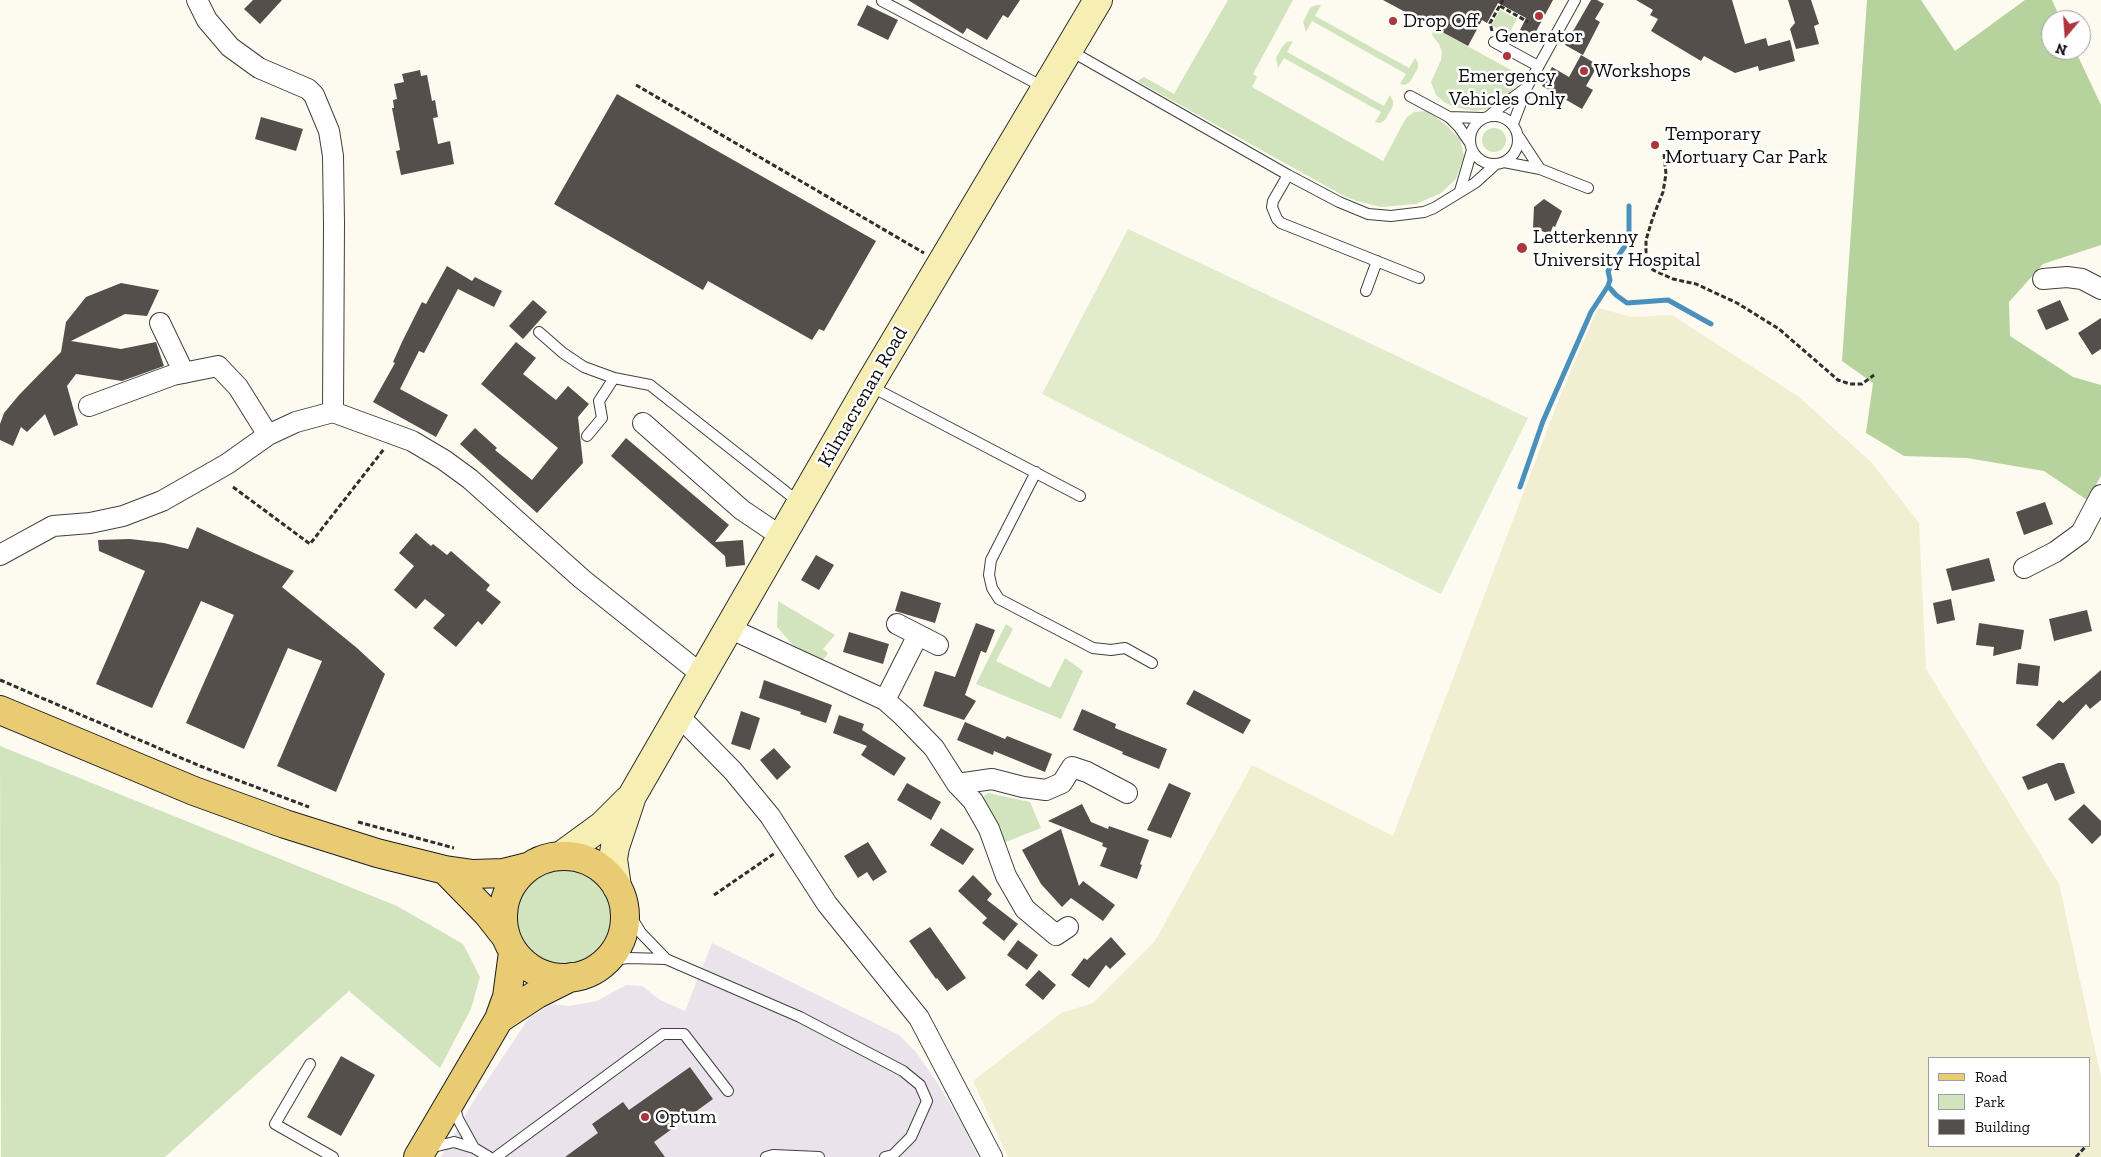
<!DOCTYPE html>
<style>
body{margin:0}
#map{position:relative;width:2101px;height:1157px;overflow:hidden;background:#fdfaf0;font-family:"Zilla Slab",serif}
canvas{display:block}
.legend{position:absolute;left:1928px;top:1057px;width:162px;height:90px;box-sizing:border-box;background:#fff;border:1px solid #9e9e9e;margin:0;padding:6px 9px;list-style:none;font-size:15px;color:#0d0d0d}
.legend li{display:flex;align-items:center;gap:10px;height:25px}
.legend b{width:25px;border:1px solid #9e9e9e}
.north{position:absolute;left:2041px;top:10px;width:50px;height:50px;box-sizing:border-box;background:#fff;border:1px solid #9e9e9e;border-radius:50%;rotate:198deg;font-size:14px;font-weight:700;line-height:20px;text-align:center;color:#0d0d0d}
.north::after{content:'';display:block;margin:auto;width:18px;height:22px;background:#ad353c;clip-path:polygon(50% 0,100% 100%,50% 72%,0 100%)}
</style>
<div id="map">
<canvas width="2101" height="1157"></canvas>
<ul class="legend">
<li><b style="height:6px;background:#e9cb74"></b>Road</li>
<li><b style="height:14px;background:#d1e4bd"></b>Park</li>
<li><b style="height:14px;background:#554f4b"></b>Building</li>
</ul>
<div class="north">N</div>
</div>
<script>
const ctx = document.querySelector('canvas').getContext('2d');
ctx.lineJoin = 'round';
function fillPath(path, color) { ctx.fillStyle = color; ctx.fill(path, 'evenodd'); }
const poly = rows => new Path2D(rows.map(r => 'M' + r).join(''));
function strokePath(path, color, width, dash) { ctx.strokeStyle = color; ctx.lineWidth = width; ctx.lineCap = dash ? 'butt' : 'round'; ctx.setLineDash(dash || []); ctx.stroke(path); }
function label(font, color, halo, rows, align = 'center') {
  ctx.font = font + ' "Zilla Slab",serif'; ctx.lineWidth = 5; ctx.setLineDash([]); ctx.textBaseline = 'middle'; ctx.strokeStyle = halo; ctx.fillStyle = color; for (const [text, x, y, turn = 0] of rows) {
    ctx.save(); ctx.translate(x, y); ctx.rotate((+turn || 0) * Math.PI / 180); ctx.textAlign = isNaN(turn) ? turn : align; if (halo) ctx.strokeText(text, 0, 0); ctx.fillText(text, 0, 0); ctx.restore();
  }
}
fillPath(poly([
 [712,943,899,1035,916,1052,938,1084,962,1124,978,1157,441,1157,473,1102,529,1018,551,1004,569,1006,597,1001,626,985,642,986,660,1000,685,1011]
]), '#eae3eb');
fillPath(poly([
 [1598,308,1632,317,1672,315,1799,397,1871,462,1919,523,1926,669,2059,884,2101,1077,2101,1157,1008,1157,973,1081,1061,1013,1093,1003,1155,941,1252,765,1393,836,1559,399],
 [1930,1058,2090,1058,2090,1146,1930,1146]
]), '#f1eed2');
fillPath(poly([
 [1228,0,1293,0,1253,74,1257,77,1252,87,1383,161,1406,118,1414,112,1427,111,1446,125,1460,139,1464,156,1456,179,1441,193,1416,204,1381,207,1357,201,1344,196,1137,81,1144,77,1174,94],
 [1316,5,1321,5,1315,16,1409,68,1415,58,1418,63,1418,68,1410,82,1405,85,1400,84,1406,74,1312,21,1306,32,1303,22,1310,8],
 [1500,10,1517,19,1508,35,1491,25],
 [1434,28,1524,77,1504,99,1492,108,1475,111,1454,107,1444,102,1436,95,1431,82,1441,60,1442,52,1439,44,1432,35],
 [1293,41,1287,52,1384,106,1390,95,1393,101,1393,106,1385,120,1380,123,1375,122,1381,112,1284,58,1278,68,1276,58,1282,47,1287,42],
 '1482 140a12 12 0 1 1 24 0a12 12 0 1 1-24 0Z',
 [778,601,835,635,823,649,828,653,822,662,793,645,777,627],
 [1006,624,1013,629,996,661,1050,688,1065,658,1083,671,1061,719,976,684],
 [0,746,397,906,463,944,480,977,471,1009,440,1068,349,991,165,1157,1,1157],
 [988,793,1030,802,1041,828,1003,843,982,802,984,796],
 '511 916a51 51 0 1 1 102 0a51 51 0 1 1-102 0Z'
]), '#d1e4bd');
fillPath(poly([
 [1867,0,1921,0,1955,51,2025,0,2052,0,2061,20,2051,20,2051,50,2075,50,2101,105,2101,245,2043,264,2009,302,2010,336,2073,377,2101,385,2101,476,2087,500,2044,471,1967,458,1904,456,1866,433,1873,383,1842,361]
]), '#b6d39e');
fillPath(poly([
 [1128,229,1528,418,1441,594,1042,394]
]), '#e2eccd');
strokePath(poly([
 [1608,286,1616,295,1627,303,1668,300,1711,324],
 [1520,487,1543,421,1591,312,1608,286,1610,280,1608,271,1627,243,1629,232,1629,206]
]), '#4990bd', 5);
fillPath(poly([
 [253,0,282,0,260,24,244,9],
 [908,0,1020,0,1008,18,1003,15,987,40,967,28,963,34],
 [1383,0,1553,0,1533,37,1520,30,1526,18,1498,3,1487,23,1482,20,1468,46],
 [1591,0,1597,0,1604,4,1595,19,1600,22,1583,55,1565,45],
 [1636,0,1732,0,1745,44,1766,38,1768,46,1790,40,1795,61,1759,71,1758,66,1735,73,1704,56,1701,61,1651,31,1658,19,1650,15,1653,10],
 [1788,0,1811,0,1819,24,1814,26,1819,44,1796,49,1790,29,1795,23],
 [867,5,898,20,888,40,857,25],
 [1581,55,1598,65,1586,86,1593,90,1582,109,1542,86,1552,67,1569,77],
 [420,70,421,76,427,75,432,101,435,100,438,117,433,118,438,144,450,141,454,164,401,175,396,151,400,150,392,108,394,108,393,100,397,99,394,84,404,82,402,74],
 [617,94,876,241,824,331,819,329,812,340,708,281,703,290,554,204],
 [261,117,303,129,296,151,255,139],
 [1544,199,1562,211,1555,227,1553,226,1550,234,1533,228,1534,207],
 [447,266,472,281,475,277,502,291,494,307,458,289,424,353,419,351,400,389,448,415,436,437,373,402,395,363,393,362,402,342,422,302,426,304],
 [121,283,159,290,147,316,125,314,71,341,121,349,156,342,164,366,122,381,76,374,67,386,78,425,54,436,45,414,27,432,21,427,13,446,0,440,0,424,4,413,19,395,61,352,66,322,86,297],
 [533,300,547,312,523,339,509,326],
 [2060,300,2069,320,2046,330,2037,310],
 [2101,318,2101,349,2092,355,2078,333],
 [516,342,536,358,523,374,556,400,568,386,589,404,578,417,583,463,537,513,460,444,475,428,497,448,495,450,532,480,558,448,481,384],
 [626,438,729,525,715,542,743,540,745,565,726,567,725,556,611,456],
 [2045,502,2053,524,2024,535,2016,512],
 [197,527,294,571,282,587,357,648,385,674,336,792,277,766,322,661,288,648,244,749,186,723,234,615,201,601,152,708,96,684,145,571,99,551,98,540,130,539,164,543,188,549],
 [416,533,431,546,433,544,447,555,451,551,490,585,486,590,501,602,482,625,478,621,456,647,433,628,445,615,425,599,416,609,394,590,414,566,399,553],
 [816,555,834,565,819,590,801,580],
 [1989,558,1995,581,1952,591,1946,569],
 [901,591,941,603,935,623,895,611],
 [1951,599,1955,620,1937,624,1933,603],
 [2087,610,2092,631,2054,641,2049,619],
 [976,623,995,630,986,653,981,651,965,695,976,701,964,720,923,706,935,671,955,677],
 [1979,623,2024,630,2021,649,1993,656,1994,647,1976,645],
 [849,632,889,644,883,664,843,652],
 [2018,663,2040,666,2038,686,2016,684],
 [2101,670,2101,700,2090,709,2086,704,2053,740,2036,725,2059,700,2063,703],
 [764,680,832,705,826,723,800,714,801,712,759,698],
 [1194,690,1251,720,1243,734,1186,704],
 [1082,709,1116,724,1115,728,1167,749,1159,769,1122,754,1123,752,1073,730],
 [741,711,760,718,750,750,731,744],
 [839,715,864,724,862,730,906,758,894,776,861,755,867,746,833,733],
 [965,722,1005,739,1007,736,1052,754,1045,772,994,751,993,755,957,740],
 [774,748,791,767,777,780,760,760],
 [2058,763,2064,763,2075,793,2055,801,2047,783,2028,790,2022,777],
 [907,783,941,802,931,820,897,800],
 [1169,783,1191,793,1171,838,1147,830],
 [1082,804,1091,822,1108,829,1109,826,1149,840,1140,864,1142,865,1137,879,1100,866,1107,848,1102,846,1103,843,1048,821],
 [2084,804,2101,821,2101,835,2092,844,2068,819],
 [941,828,974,849,963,865,930,845],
 [1061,829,1079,886,1083,881,1115,905,1103,921,1071,898,1062,907,1041,884,1022,850],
 [868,842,887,872,873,881,867,872,858,878,844,856],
 [973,875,992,894,987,900,1018,924,1004,941,982,923,987,918,958,891],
 [930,927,966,978,947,991,937,978,936,979,909,941],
 [1111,937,1126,954,1110,969,1106,965,1089,988,1071,975,1084,958,1087,960],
 [1018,940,1038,955,1027,970,1007,955],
 [1039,970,1056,985,1043,1000,1025,985],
 [341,1056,375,1075,341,1136,307,1117],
 [690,1067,713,1099,654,1142,665,1157,565,1157,598,1133,592,1124,623,1102,629,1110]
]), '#554f4b');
const lane = poly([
 [882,1,1045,88],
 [1494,42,1538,66],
 [1069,50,1288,175,1339,202,1368,214,1391,216,1424,212,1434,208,1475,183,1496,164],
 [1410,96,1449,117,1459,127,1470,143],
 [1490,115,1527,87],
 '1470 140a24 24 0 1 1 48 0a24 24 0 1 1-48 0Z',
 [1449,117,1482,118],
 [1513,124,1527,87,1575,0],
 [1519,137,1540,169],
 [1504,162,1540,169,1588,188],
 [1288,175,1273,201,1272,207,1277,219,1281,223,1419,278],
 [1460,191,1472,150],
 [1366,291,1377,261],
 [539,332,563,353,584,367,614,378,650,385,800,503],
 [870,386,1080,496],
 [587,436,602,418,599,401,614,378],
 [1036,472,991,560,989,575,992,588,999,599,1093,648,1111,650,1125,648,1152,663],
 [623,904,641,933,666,959],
 [606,961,628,958,666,959,800,1017,903,1071,920,1085,927,1101,911,1137,893,1155,885,1157],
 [310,1064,275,1124,333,1157],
 [454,1104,458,1119,474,1148],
 [429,1148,454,1142,474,1148,489,1157],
 [496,1157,663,1034,684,1034,728,1091],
 [766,1157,773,1155,819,1157]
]);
const street = poly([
 [197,0,207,20,230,47,259,68,308,89,314,95,329,131,333,156,334,223,333,412,412,441,444,460,470,479,582,579,701,674],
 [2043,279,2067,277,2082,279,2101,289],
 [160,323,184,373],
 [89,406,173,375,218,366,238,387,268,435],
 [643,423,742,510,782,537],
 [0,555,53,526,90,523,123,516,162,501,227,464,268,435,296,422,333,412],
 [2024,568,2055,552,2081,533,2101,495],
 [897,624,938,645],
 [729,628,885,700,903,716,934,748,957,784,992,779,1023,787,1046,790,1062,783,1072,767,1087,772,1127,793],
 [885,700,918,635],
 [679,716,733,771,770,816,827,904,919,1018,992,1157],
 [957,784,973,801,989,829,1006,876,1025,909,1056,935,1068,927]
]);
const secondary = poly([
 [562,855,603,825,628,800],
 [617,887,613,859,615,847,632,796,869,385,1098,0]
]);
const primary = poly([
 [0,710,194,791,285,824,377,853,445,870,473,874,503,873,527,867],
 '503 917a61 61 0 1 1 122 0a61 61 0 1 1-122 0Z',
 [445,870,488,914,506,937],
 [499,1019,537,994,571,977],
 [418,1157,499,1019,507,997,513,952]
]);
strokePath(lane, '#404040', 12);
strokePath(street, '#404040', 22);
strokePath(secondary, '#2f2f2f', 30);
strokePath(primary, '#1e1e1e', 30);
strokePath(poly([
 [1500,6,1528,22],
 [1492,31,1490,23,1503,0],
 [636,85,924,253],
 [1664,154,1666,174,1663,192,1653,217,1646,240,1646,261,1653,270,1673,279,1696,284,1737,303,1779,329,1838,380,1850,384,1862,384,1874,375],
 [233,487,310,544,384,449],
 [0,680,200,766,309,807],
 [358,822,454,848],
 [714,895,775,853],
 [2076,1157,2086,1146]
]), '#2f2f2f', 3, [5, 2.5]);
strokePath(lane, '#fff', 10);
strokePath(street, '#fff', 20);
strokePath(secondary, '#f6eeb2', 28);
strokePath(primary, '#e9cb74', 28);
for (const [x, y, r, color] of [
 [1539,16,5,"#ad353c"],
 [1393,21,5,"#ad353c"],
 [1507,56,5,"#ad353c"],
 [1584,71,5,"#ad353c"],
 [1655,145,5,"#ad353c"],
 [1522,248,6,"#ad353c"],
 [645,1117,5,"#ad353c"]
]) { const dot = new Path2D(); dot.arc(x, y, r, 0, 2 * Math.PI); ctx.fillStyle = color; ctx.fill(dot); strokePath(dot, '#fff', 2); }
label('20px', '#0d0d0d', '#fff', [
 ["Drop Off",1403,21],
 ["Generator",1539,36,"center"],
 ["Workshops",1594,71],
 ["Emergency",1507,76,"center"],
 ["Vehicles Only",1507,99,"center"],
 ["Temporary",1665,134],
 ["Mortuary Car Park",1665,157],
 ["Letterkenny",1533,237],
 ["University Hospital",1533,260],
 ["Optum",655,1117]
], 'left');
label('20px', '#0d0d0d', '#fff', [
 ["Kilmacrenan Road",863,397,-60]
]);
</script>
